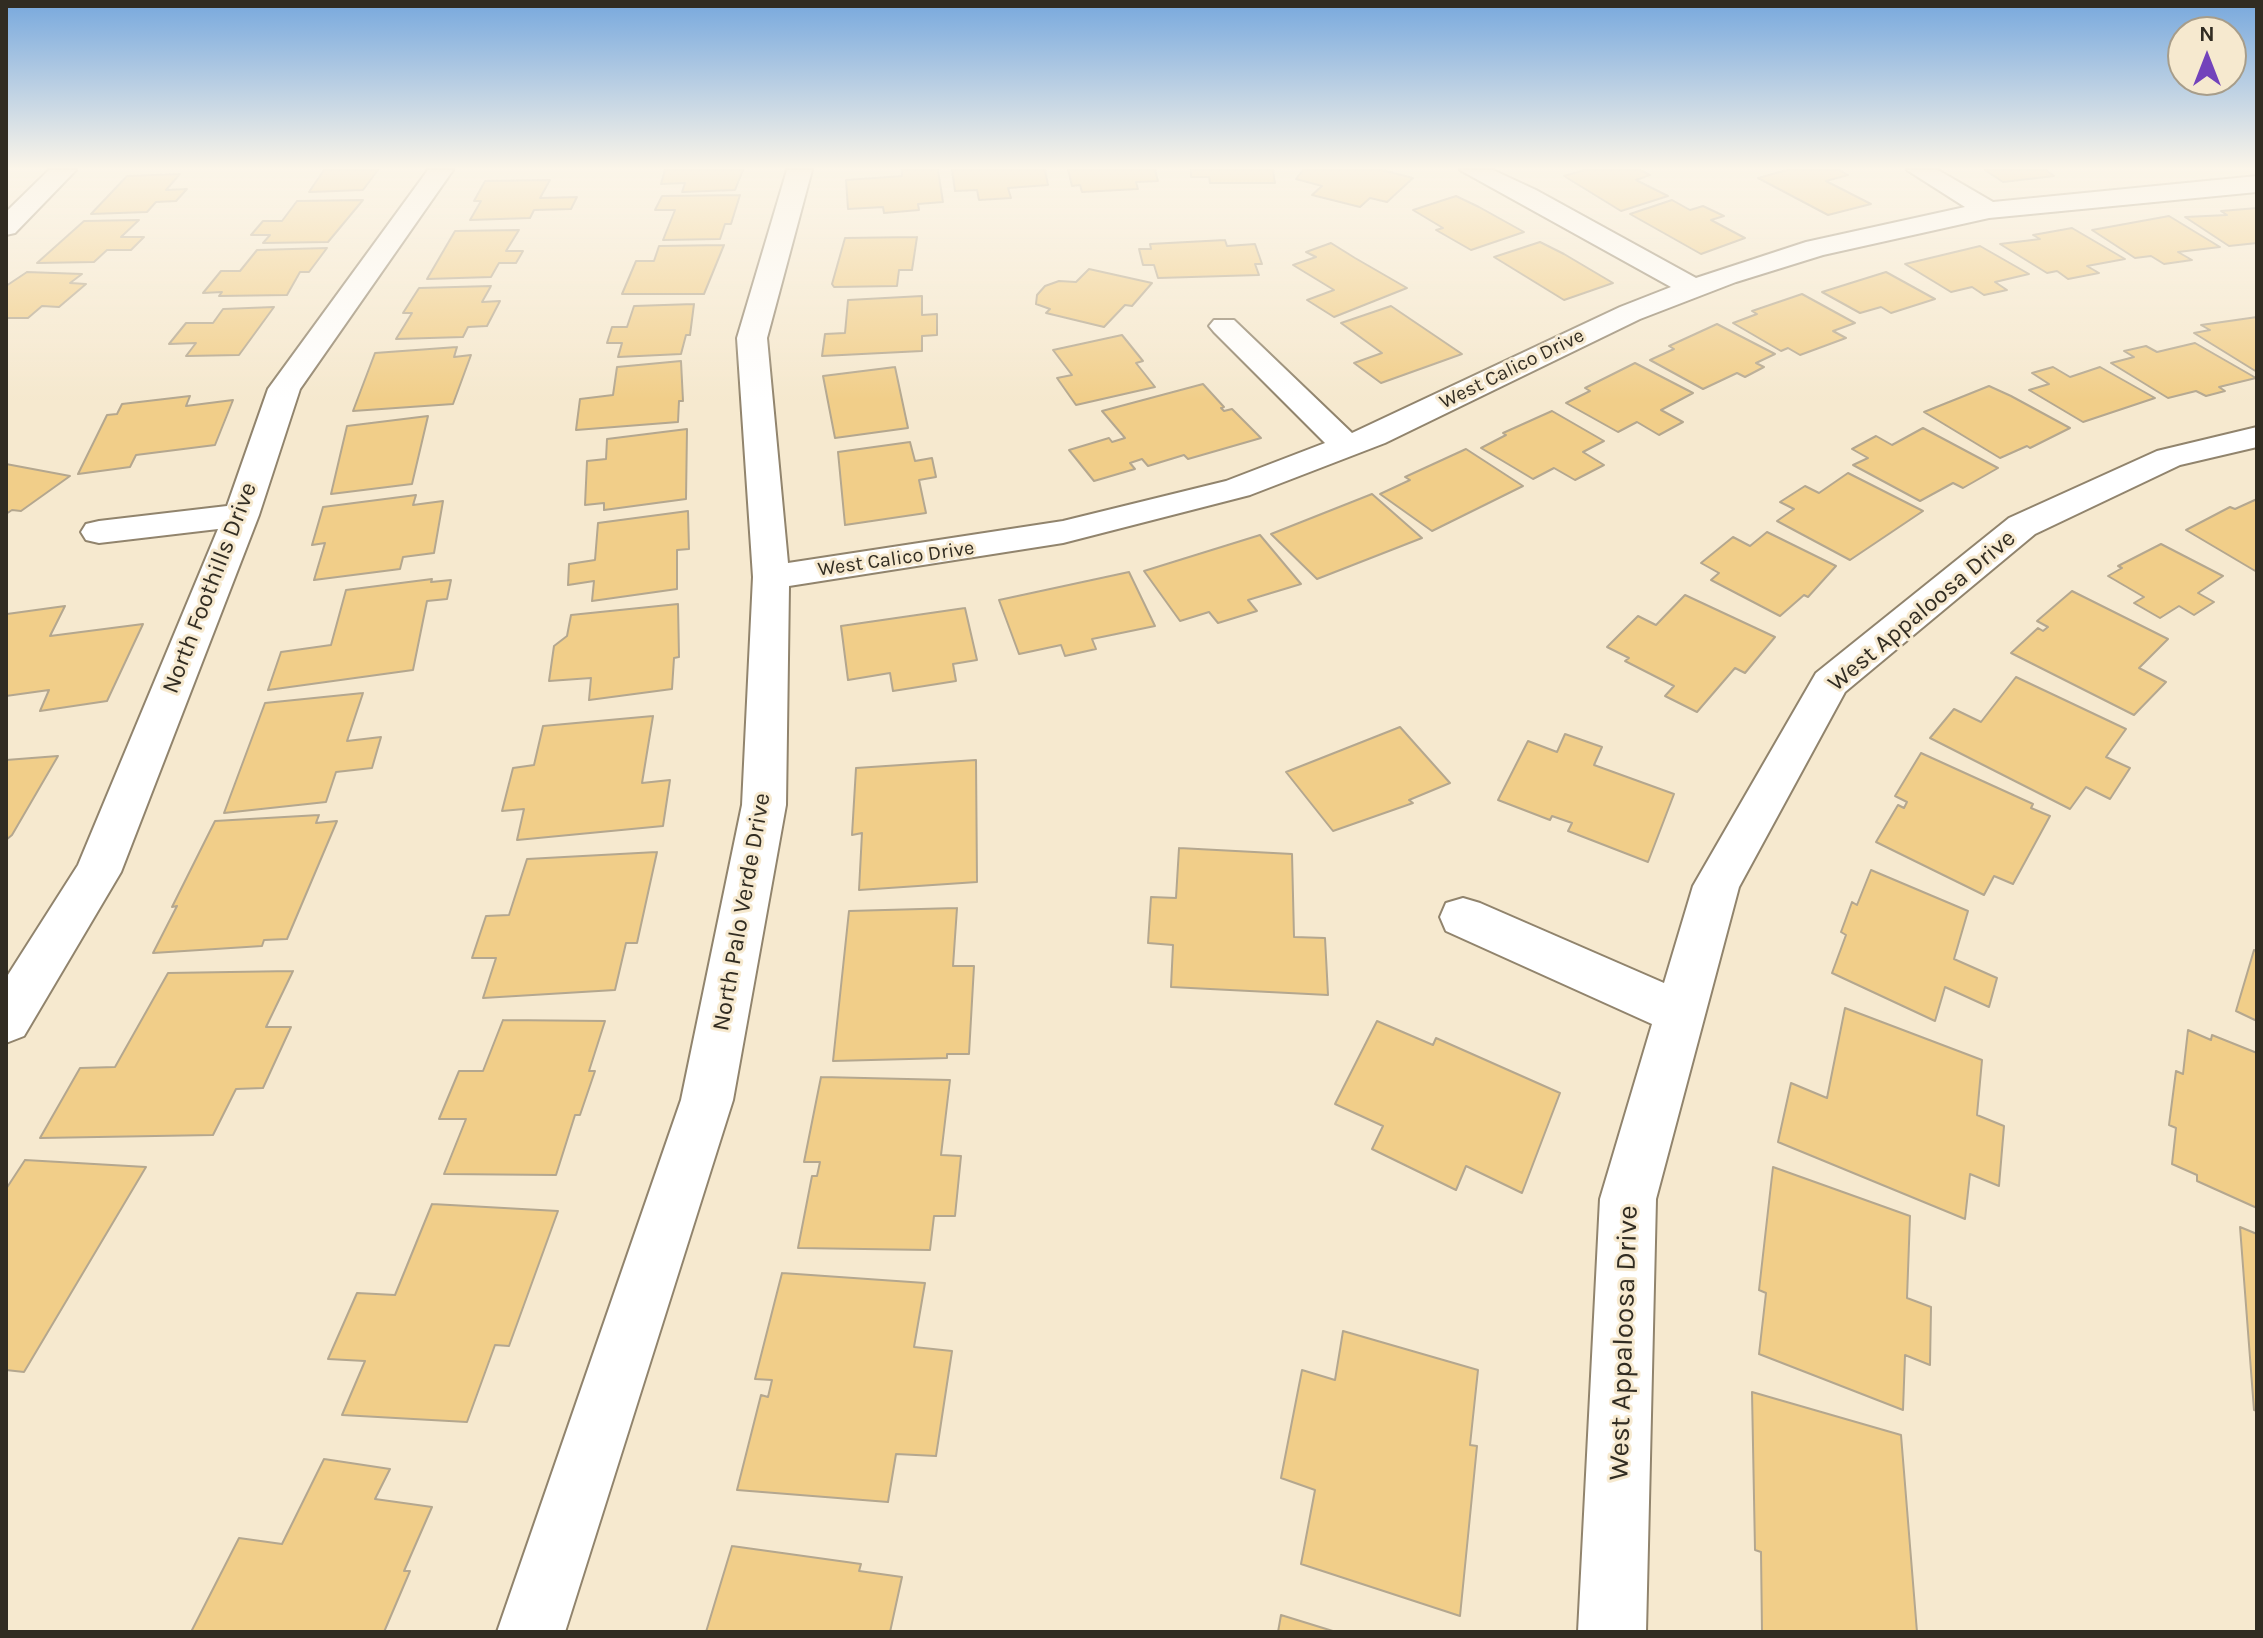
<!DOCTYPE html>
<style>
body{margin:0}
#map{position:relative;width:2263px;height:1638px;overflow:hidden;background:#f6e9cf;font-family:Karla,sans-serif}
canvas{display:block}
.frame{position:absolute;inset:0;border:8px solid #312c22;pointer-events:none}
.north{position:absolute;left:2167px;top:16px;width:80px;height:80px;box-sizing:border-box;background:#f6e9cf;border:2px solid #a79d8a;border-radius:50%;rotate:0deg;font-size:22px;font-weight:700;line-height:32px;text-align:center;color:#312c22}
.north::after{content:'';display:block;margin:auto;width:28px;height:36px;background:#7343bb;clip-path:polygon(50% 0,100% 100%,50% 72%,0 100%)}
</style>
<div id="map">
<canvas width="2263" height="1638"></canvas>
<div class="frame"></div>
<div class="north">N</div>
</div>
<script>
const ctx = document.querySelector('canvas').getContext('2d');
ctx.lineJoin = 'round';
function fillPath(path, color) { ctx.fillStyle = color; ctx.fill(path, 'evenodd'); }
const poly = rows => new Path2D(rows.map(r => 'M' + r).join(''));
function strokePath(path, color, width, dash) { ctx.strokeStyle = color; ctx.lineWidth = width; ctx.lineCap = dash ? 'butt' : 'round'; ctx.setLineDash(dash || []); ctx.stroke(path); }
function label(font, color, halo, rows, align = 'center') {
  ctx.font = font + ' Karla,sans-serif'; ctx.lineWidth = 6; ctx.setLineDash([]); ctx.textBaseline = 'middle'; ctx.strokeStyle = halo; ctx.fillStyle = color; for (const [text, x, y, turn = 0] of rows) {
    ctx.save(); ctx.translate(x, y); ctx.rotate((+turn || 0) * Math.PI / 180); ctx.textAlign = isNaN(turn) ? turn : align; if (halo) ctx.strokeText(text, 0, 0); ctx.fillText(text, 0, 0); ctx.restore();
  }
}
const building = poly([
 [324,170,378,170,363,190,309,192,324,170],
 [665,170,743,170,735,190,682,192,685,183,661,184,665,170],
 [902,170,938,170,943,202,918,204,919,210,884,213,883,207,848,209,846,180,902,176,902,170],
 [952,170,1045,170,1048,185,1008,188,1011,198,979,200,977,190,955,191,952,170],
 [1068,170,1155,170,1158,181,1136,182,1138,189,1082,192,1080,185,1072,186,1068,170],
 [1191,170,1273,170,1275,183,1210,183,1209,177,1191,177,1191,170],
 [1303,170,1382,170,1413,178,1387,202,1370,198,1360,207,1312,195,1322,186,1296,179,1303,170],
 [1584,170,1640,170,1650,175,1636,180,1668,196,1621,211,1564,176,1584,170],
 [1787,170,1839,170,1848,175,1826,181,1871,204,1828,215,1758,178,1787,170],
 [1985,170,2046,170,2054,176,2003,182,1985,170],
 [180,174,166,190,187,189,176,201,156,202,147,212,91,214,127,176,180,174],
 [550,180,540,198,577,197,571,209,534,210,530,218,470,220,481,201,474,201,485,181,550,180],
 [740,195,731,224,725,224,720,239,663,240,675,210,655,210,662,196,740,195],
 [1456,196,1479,207,1524,232,1471,250,1436,230,1443,228,1413,210,1456,196],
 [363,200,328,242,263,243,270,235,251,235,263,221,282,221,297,201,363,200],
 [1672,200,1690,210,1703,206,1724,216,1711,220,1745,238,1701,254,1630,214,1672,200],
 [2257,208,2257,243,2229,246,2185,217,2227,215,2221,211,2257,208],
 [2169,216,2220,247,2178,252,2192,260,2164,264,2151,256,2135,258,2092,230,2169,216],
 [139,220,121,237,144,237,131,250,107,250,94,262,37,263,84,221,139,220],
 [2072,228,2125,259,2087,266,2099,273,2068,279,2057,271,2047,273,2000,244,2040,239,2033,235,2072,228],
 [519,230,506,251,523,251,516,263,499,263,491,277,427,279,455,231,519,230],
 [917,237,912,270,899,270,897,286,834,287,832,284,845,238,917,237],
 [1225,240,1227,246,1255,244,1262,264,1255,264,1259,275,1158,278,1154,265,1143,265,1139,249,1151,249,1150,244,1225,240],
 [1540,242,1564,254,1613,283,1564,300,1494,257,1540,242],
 [1331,243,1355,258,1407,288,1334,317,1307,300,1334,290,1293,265,1316,257,1306,252,1331,243],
 [724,245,704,294,622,294,636,261,654,261,659,246,724,245],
 [1980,246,2029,274,1995,282,2007,290,1984,295,1972,287,1951,292,1905,264,1980,246],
 [327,248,309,272,300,272,287,295,219,296,222,292,203,293,221,271,240,271,257,250,327,248],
 [1089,269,1152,283,1132,306,1125,305,1104,327,1046,313,1050,309,1036,304,1037,295,1045,286,1059,281,1076,282,1089,269],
 [27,272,82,274,70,283,86,284,59,307,42,306,28,318,6,318,6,286,27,272],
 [1886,272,1935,299,1891,313,1881,307,1860,313,1822,292,1886,272],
 [491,286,482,302,500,301,487,326,468,327,463,337,396,339,412,313,403,313,419,288,491,286],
 [1802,294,1855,323,1833,331,1846,338,1800,355,1788,348,1781,351,1733,323,1757,314,1752,311,1802,294],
 [922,296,922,315,937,314,937,335,922,336,922,351,822,356,825,334,845,333,848,300,922,296],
 [694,304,690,335,686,335,681,354,618,357,622,343,607,343,612,327,627,327,634,306,694,304],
 [1391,306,1462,354,1381,383,1354,363,1382,353,1341,323,1391,306],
 [274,307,239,355,186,356,196,343,169,344,186,323,213,323,223,309,274,307],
 [2257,317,2257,372,2194,333,2210,330,2201,325,2257,317],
 [1717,324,1775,354,1756,363,1764,367,1745,377,1737,373,1703,389,1650,360,1674,349,1669,346,1717,324],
 [1122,335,1143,361,1136,363,1155,387,1076,405,1057,378,1072,375,1053,350,1122,335],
 [2195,343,2256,378,2219,387,2225,391,2206,396,2196,391,2168,398,2111,363,2134,357,2124,351,2146,346,2157,352,2195,343],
 [457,347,454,357,471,355,453,404,353,411,375,353,457,347],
 [681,361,683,401,679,401,678,422,576,430,580,399,613,395,617,367,681,361],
 [1635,363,1693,393,1661,410,1683,422,1659,435,1637,422,1618,432,1566,403,1590,391,1585,388,1635,363],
 [895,367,908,428,835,438,823,376,895,367],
 [2053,367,2070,377,2100,367,2155,398,2083,422,2029,390,2049,384,2032,373,2053,367],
 [1203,384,1224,407,1221,408,1224,411,1232,409,1261,438,1188,459,1184,455,1148,466,1142,459,1130,463,1135,469,1094,481,1069,450,1109,438,1112,442,1125,438,1102,411,1203,384],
 [1989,386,2011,396,2070,428,2030,448,2027,446,2000,458,1924,412,1989,386],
 [190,396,186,406,233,400,215,445,136,455,130,467,78,474,107,415,117,414,122,404,190,396],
 [1552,411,1604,441,1583,452,1604,465,1575,480,1554,468,1533,479,1481,448,1506,435,1503,433,1552,411],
 [428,416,412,484,331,494,347,426,428,416],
 [1923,428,1998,468,1963,488,1953,483,1920,501,1853,465,1868,458,1852,449,1876,436,1892,445,1923,428],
 [687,429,686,499,604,510,604,503,585,505,587,461,606,459,607,439,687,429],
 [910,442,915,461,932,458,936,477,919,480,926,513,845,525,838,452,910,442],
 [1466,449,1523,486,1432,531,1380,494,1410,480,1405,477,1466,449],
 [6,464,70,476,21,511,12,510,6,514,6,464],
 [1848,473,1923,511,1850,560,1777,521,1794,509,1780,502,1805,486,1819,493,1848,473],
 [1372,494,1422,538,1317,579,1271,534,1372,494],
 [416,495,413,505,443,501,434,553,403,557,400,569,314,580,325,543,312,545,323,507,416,495],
 [2257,499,2257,572,2186,530,2230,507,2235,509,2257,499],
 [688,511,689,549,677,550,677,589,592,601,594,581,568,585,569,564,595,560,598,523,688,511],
 [1767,532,1836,566,1808,597,1804,595,1780,616,1711,580,1719,573,1701,563,1733,537,1750,546,1767,532],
 [1260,535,1301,584,1248,600,1257,611,1218,623,1209,612,1180,621,1144,571,1260,535],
 [2161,544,2223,576,2198,593,2214,602,2194,615,2179,606,2160,618,2134,603,2144,597,2108,576,2122,568,2118,566,2161,544],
 [1129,572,1155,626,1092,639,1096,649,1065,656,1061,645,1019,654,999,600,1129,572],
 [432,579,431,582,451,580,447,599,427,601,413,670,268,690,281,652,331,645,346,590,432,579],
 [2072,591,2168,639,2139,668,2166,682,2134,715,2011,653,2038,628,2043,631,2048,627,2037,621,2072,591],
 [1685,595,1775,637,1745,673,1735,668,1697,712,1665,696,1674,686,1625,661,1629,658,1607,647,1638,616,1656,625,1685,595],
 [678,604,679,657,674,658,672,689,589,700,591,678,549,681,554,646,567,636,571,615,678,604],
 [65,606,50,636,143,624,107,701,40,711,49,690,6,696,7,614,65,606],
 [965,608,977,660,953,664,956,681,893,691,890,673,848,680,841,626,965,608],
 [2016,677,2126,729,2106,757,2130,768,2110,799,2086,787,2070,809,1930,738,1954,709,1981,722,2016,677],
 [363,693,347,741,381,737,372,768,336,772,326,802,224,813,265,703,363,693],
 [653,716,642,783,670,780,663,826,517,840,524,809,502,811,513,768,534,765,543,726,653,716],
 [1400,727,1450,783,1409,800,1413,803,1333,831,1286,772,1400,727],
 [1565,734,1602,747,1594,765,1674,794,1648,862,1568,831,1572,823,1552,816,1550,820,1498,800,1528,741,1557,752,1565,734],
 [1921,753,2033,804,2031,808,2050,816,2013,884,1994,876,1984,895,1876,842,1898,805,1904,808,1907,802,1895,796,1921,753],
 [58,756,12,835,6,840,6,760,58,756],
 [976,760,977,882,859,890,862,833,852,835,856,768,976,760],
 [319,815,316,823,337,821,287,939,264,940,262,946,153,953,177,906,172,907,215,821,319,815],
 [1179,848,1292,854,1294,937,1325,938,1328,995,1171,987,1173,945,1148,943,1151,897,1176,898,1179,848],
 [657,852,637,943,626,943,615,990,483,998,496,958,472,958,486,916,509,915,527,859,657,852],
 [1871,870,1968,911,1954,959,1997,978,1989,1007,1945,987,1935,1021,1832,973,1846,935,1841,932,1852,902,1857,905,1871,870],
 [957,908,953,966,974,966,969,1054,947,1054,947,1058,833,1061,849,911,957,908],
 [2254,950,2257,951,2257,1021,2236,1011,2254,950],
 [293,971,266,1027,291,1027,263,1088,236,1089,213,1135,40,1138,80,1068,115,1067,168,973,293,971],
 [1845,1008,1982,1060,1977,1115,2004,1126,1999,1186,1970,1174,1965,1219,1778,1142,1791,1083,1827,1098,1845,1008],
 [503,1020,605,1021,589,1071,595,1071,580,1115,575,1115,556,1175,444,1174,466,1119,439,1119,459,1071,483,1071,503,1020],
 [1377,1021,1433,1045,1436,1038,1560,1093,1522,1193,1466,1166,1456,1190,1372,1149,1383,1126,1335,1104,1377,1021],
 [2188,1030,2211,1040,2212,1035,2257,1053,2257,1208,2197,1181,2197,1175,2172,1164,2176,1128,2169,1125,2176,1071,2183,1074,2188,1030],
 [821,1077,950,1080,941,1155,961,1156,955,1216,934,1216,930,1250,798,1248,812,1176,817,1176,820,1162,804,1162,821,1077],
 [25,1160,146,1167,24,1372,6,1370,6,1189,25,1160],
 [1773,1167,1910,1216,1907,1298,1931,1307,1930,1365,1905,1355,1903,1410,1759,1354,1766,1293,1759,1290,1773,1167],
 [432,1204,558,1211,509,1346,495,1345,467,1422,342,1415,365,1361,328,1359,357,1293,395,1295,432,1204],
 [2240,1227,2257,1234,2257,1411,2254,1410,2240,1227],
 [782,1273,925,1283,914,1347,952,1351,936,1456,896,1454,888,1502,737,1490,761,1395,768,1397,772,1380,755,1379,782,1273],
 [1343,1331,1478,1370,1470,1445,1477,1446,1460,1616,1301,1564,1315,1490,1281,1478,1302,1370,1335,1380,1343,1331],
 [1752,1392,1901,1435,1917,1632,1762,1632,1761,1552,1755,1550,1752,1392],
 [324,1459,390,1469,375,1499,432,1507,404,1571,410,1571,384,1632,191,1632,239,1538,282,1544,324,1459],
 [732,1546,861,1564,859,1571,902,1577,890,1632,706,1632,732,1546],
 [1281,1615,1336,1632,1278,1632,1281,1615]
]);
fillPath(building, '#f1ce89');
strokePath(building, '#b4a78f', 2);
const minor = poly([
 [49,170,76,170,15,233,6,235,6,212,49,170],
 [428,170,453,170,300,389,259,515,121,872,24,1036,6,1043,6,978,78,865,218,529,99,543,86,540,81,532,86,524,99,521,227,506,268,389,428,170],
 [787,170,812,170,767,338,788,563,1063,521,1226,481,1325,443,1214,332,1209,326,1214,320,1234,320,1352,433,1620,307,1671,287,1460,170,1493,170,1536,190,1696,278,1806,242,1965,207,1907,170,1938,170,1993,202,2257,176,2257,192,1989,218,1823,255,1736,282,1640,319,1385,443,1250,495,1063,543,789,586,786,805,733,1100,565,1632,497,1632,681,1100,742,805,753,577,737,338,787,170],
 [2257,427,2257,447,2180,465,2035,534,1845,692,1739,887,1656,1199,1646,1632,1578,1632,1600,1199,1652,1024,1446,931,1440,917,1446,903,1463,898,1480,903,1664,983,1693,886,1816,673,2009,518,2157,451,2257,427]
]);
strokePath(minor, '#91846d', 4);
fillPath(minor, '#fff');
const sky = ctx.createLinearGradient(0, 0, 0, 400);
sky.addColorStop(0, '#77a8dd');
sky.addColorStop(0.42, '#fbf5e9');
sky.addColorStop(1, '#fbf5e900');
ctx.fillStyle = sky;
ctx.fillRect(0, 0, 2263, 400);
label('20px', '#312c22', '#f6e9cf', [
 ["West Calico Drive",1512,369,-26],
 ["West Calico Drive",896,559,-8]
]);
label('24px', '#312c22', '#f6e9cf', [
 ["North Foothills Drive",210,588,-69],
 ["West Appaloosa Drive",1922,611,-40],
 ["North Palo Verde Drive",742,912,-80]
]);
label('28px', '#312c22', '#f6e9cf', [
 ["West Appaloosa Drive",1624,1343,-88]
]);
</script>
